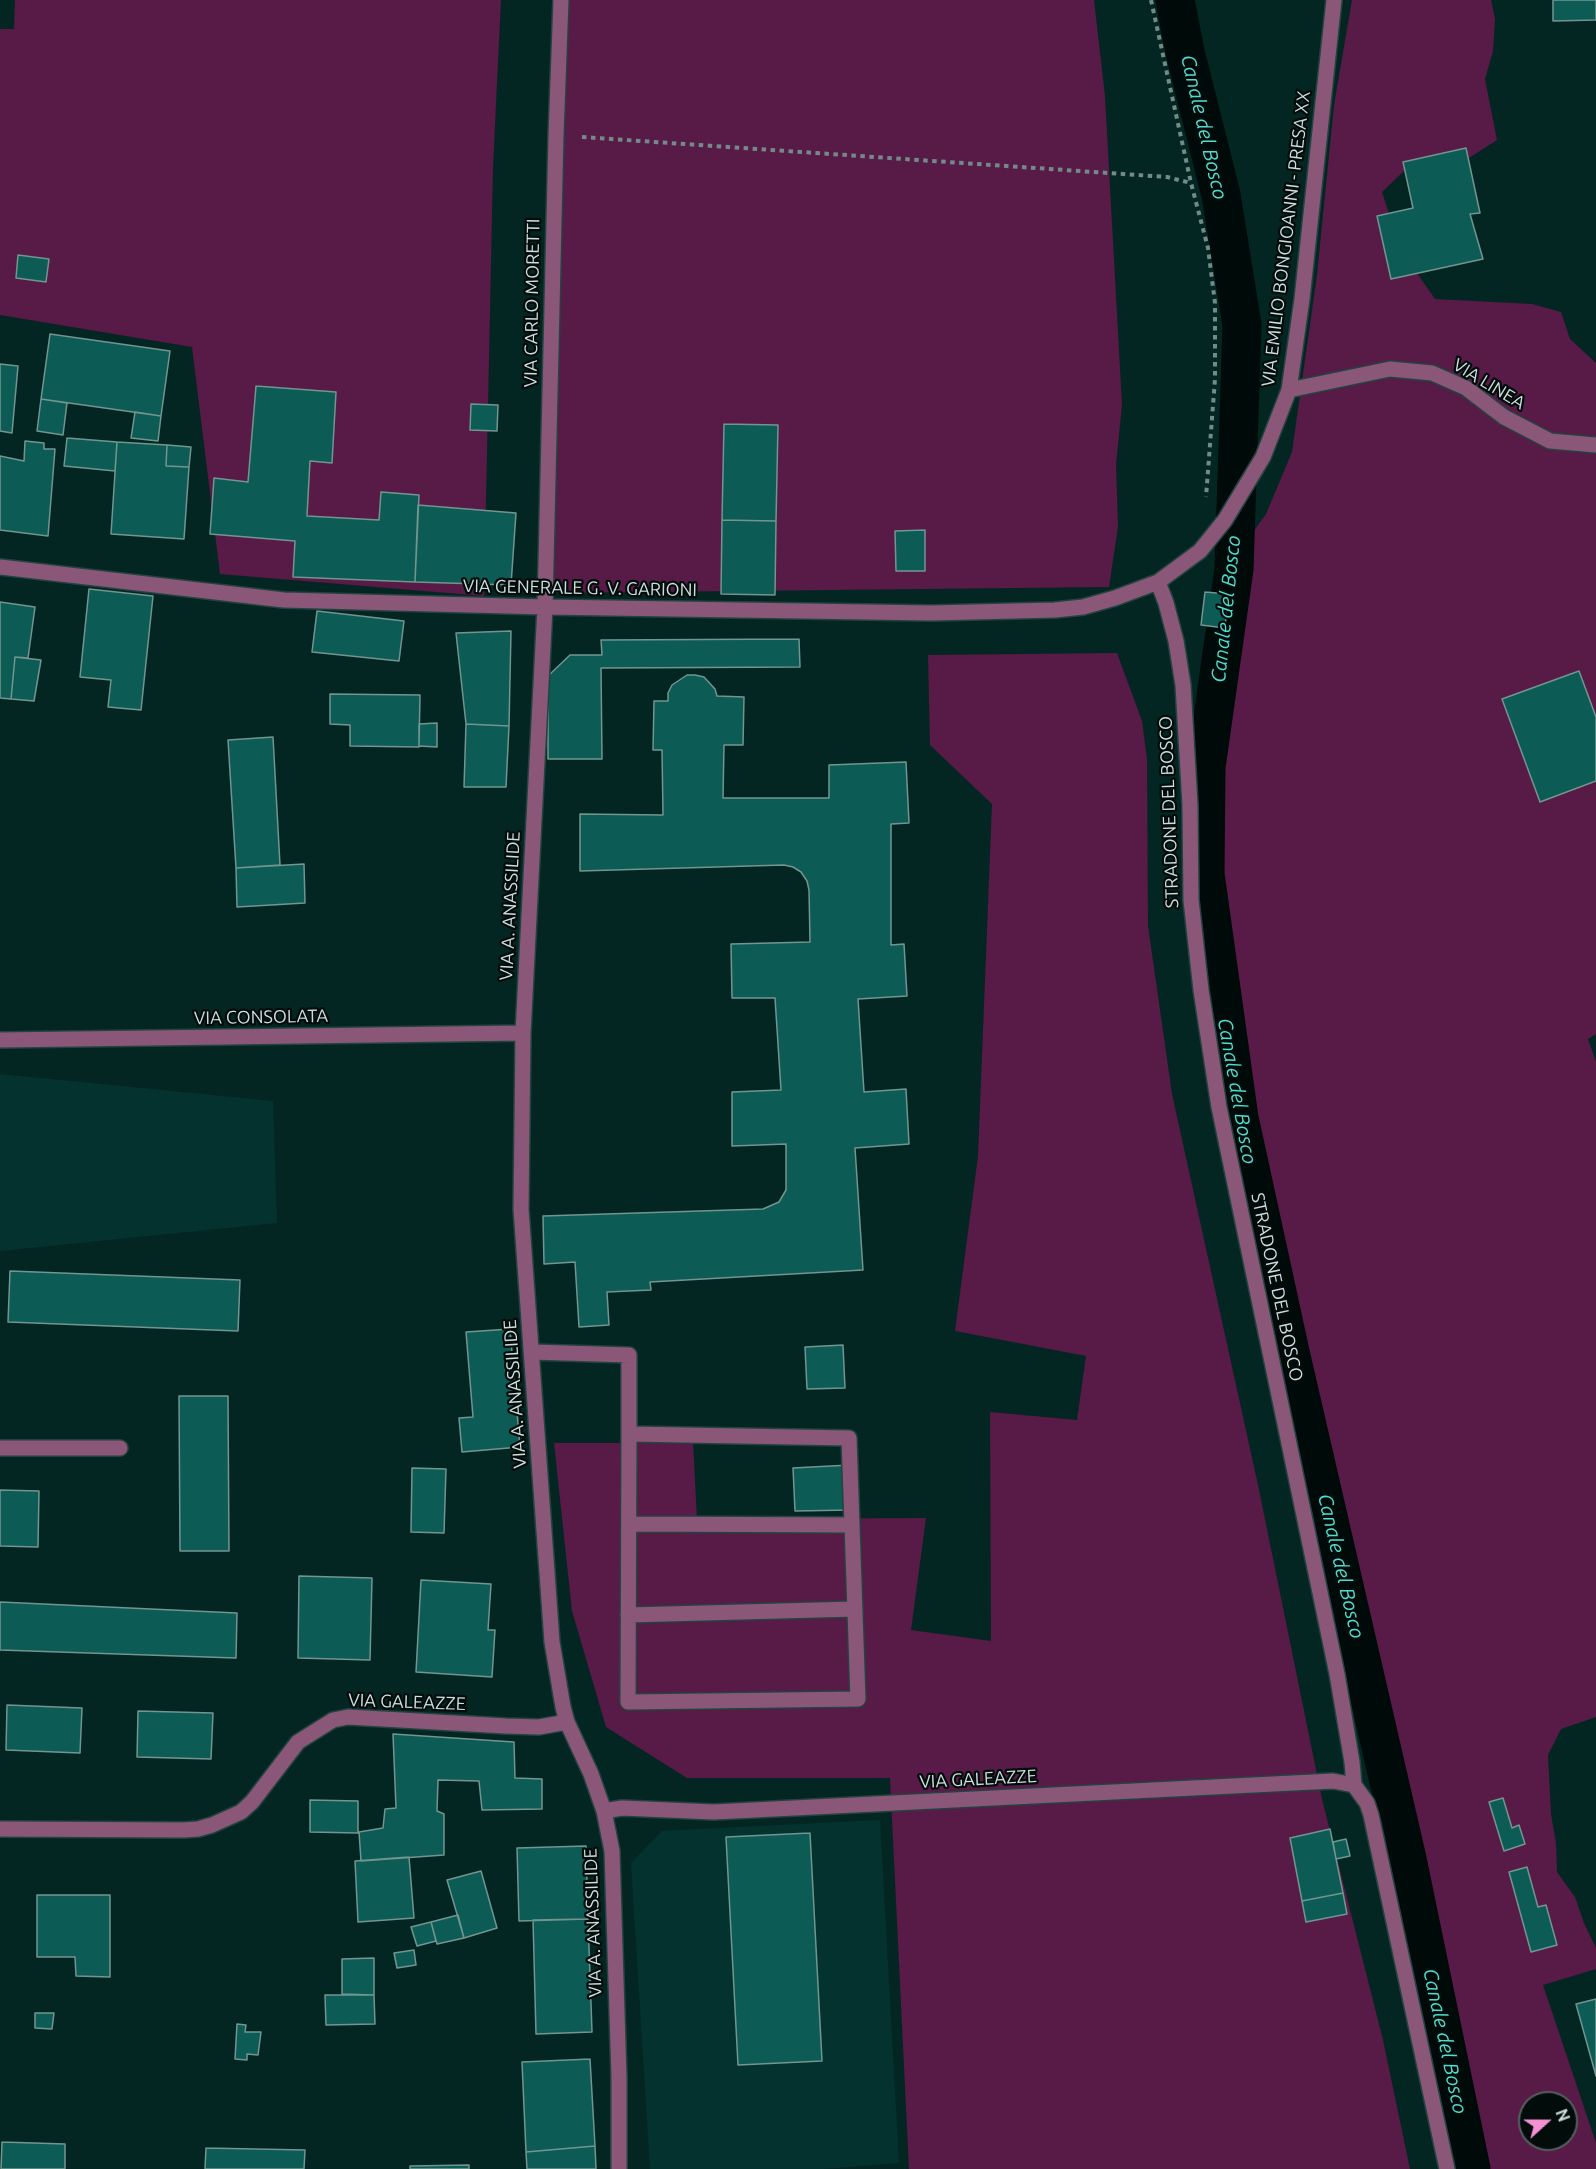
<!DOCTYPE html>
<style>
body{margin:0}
#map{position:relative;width:1596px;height:2169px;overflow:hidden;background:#042622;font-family:Ubuntu,sans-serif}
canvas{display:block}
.north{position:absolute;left:1518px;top:2091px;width:60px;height:60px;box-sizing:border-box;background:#020c0b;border:2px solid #53605f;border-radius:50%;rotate:69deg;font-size:16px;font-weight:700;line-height:24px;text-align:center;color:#cddedc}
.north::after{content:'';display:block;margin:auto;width:21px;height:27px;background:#f591d2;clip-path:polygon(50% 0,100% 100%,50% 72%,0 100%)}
</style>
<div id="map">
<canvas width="1596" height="2169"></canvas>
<div class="north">N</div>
</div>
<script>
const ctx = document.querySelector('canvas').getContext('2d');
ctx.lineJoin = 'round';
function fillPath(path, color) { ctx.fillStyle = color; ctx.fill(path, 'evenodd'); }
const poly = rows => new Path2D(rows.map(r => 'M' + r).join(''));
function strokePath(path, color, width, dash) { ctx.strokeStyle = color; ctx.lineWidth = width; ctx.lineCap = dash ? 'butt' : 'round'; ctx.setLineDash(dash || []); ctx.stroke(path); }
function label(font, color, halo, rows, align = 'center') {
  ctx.font = font + ' Ubuntu,sans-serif'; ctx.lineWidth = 4.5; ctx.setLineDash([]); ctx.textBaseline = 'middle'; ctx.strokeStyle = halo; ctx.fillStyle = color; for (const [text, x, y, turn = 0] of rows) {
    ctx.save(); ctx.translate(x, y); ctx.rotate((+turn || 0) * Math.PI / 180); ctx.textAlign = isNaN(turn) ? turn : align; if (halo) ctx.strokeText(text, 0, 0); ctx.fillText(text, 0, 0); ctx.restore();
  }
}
fillPath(poly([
 [0,1074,273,1101,277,1223,0,1251],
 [880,1820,899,2163,823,2169,650,2169,631,1863,662,1831]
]), '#04322e');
fillPath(poly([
 [15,0,501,0,493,167,484,596,220,574,192,347,0,315,0,29,14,29],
 [567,0,1094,0,1105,96,1122,405,1116,465,1118,527,1109,587,550,593],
 [1352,0,1491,0,1495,19,1493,51,1485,79,1497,140,1469,158,1436,160,1404,171,1382,192,1401,250,1435,299,1532,304,1561,312,1570,339,1596,363,1596,1034,1588,1039,1596,1062,1596,1717,1561,1729,1548,1755,1551,1814,1556,1843,1557,1872,1575,1897,1584,1923,1596,1948,1596,1969,1543,1985,1596,2143,1596,2169,1466,2169,1437,2028,1376,1785,1312,1473,1227,1084,1203,922,1201,757,1227,702,1227,689,1241,597,1246,542,1266,514,1292,452,1317,275,1334,105],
 [1530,2103,1566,2103,1566,2139,1530,2139],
 [1117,653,1142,721,1147,759,1148,926,1172,1094,1258,1485,1322,1799,1383,2040,1410,2169,909,2169,890,1778,687,1778,606,1727,572,1611,554,1443,693,1443,697,1519,926,1518,911,1630,991,1641,990,1412,1077,1420,1086,1356,955,1331,978,1156,992,804,930,745,928,655]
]), '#581a46');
strokePath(poly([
 [1175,0,1185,52,1221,195,1242,325,1234,569,1206,767,1205,874,1239,1118,1290,1352,1407,1859,1471,2169]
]), '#000a09', 39);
const building = poly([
 [1553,0,1596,0,1596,20,1553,21,1553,0],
 [1466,148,1480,213,1470,214,1483,259,1391,279,1377,216,1413,208,1403,162,1466,148],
 [18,255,49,259,46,282,16,278,18,255],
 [50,334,170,351,161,416,41,399,50,334],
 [0,364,18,366,12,433,0,431,0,364],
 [256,386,336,392,332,463,310,461,307,516,379,520,381,492,419,495,415,582,293,577,295,541,210,534,214,478,248,482,256,386],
 [41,399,67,403,63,435,37,431,41,399],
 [471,404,498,405,497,431,470,430,471,404],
 [135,412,161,416,158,441,131,438,135,412],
 [724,424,778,425,776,521,722,520,724,424],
 [67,438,117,442,115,471,64,466,67,438],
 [25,441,44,443,44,449,55,449,48,536,0,530,0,456,24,461,25,441],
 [117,442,167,445,166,466,189,467,184,539,111,534,117,442],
 [167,445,191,447,189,467,166,466,167,445],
 [418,505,516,513,511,585,415,582,418,505],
 [722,520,776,521,775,595,721,594,722,520],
 [925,530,925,571,896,571,895,531,925,530],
 [89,589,153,596,141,710,108,707,111,680,80,677,89,589],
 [1205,592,1228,594,1225,628,1201,625,1205,592],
 [0,602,35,607,28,658,15,657,11,699,0,698,0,602],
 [317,611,404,621,399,661,312,652,317,611],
 [511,631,509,726,466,724,456,633,511,631],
 [799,639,800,667,601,668,602,759,548,759,548,676,570,655,602,655,601,640,799,639],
 [15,657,41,660,34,701,11,699,15,657],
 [1579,671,1596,717,1596,781,1540,802,1502,699,1579,671],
 [687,675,695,675,704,677,715,689,717,696,744,697,743,745,724,745,723,798,829,798,829,765,906,762,909,823,891,824,891,945,904,944,907,996,858,999,864,1092,906,1089,909,1144,855,1148,863,1270,650,1282,651,1290,607,1292,609,1325,579,1327,575,1262,544,1264,543,1216,763,1209,779,1202,786,1190,786,1144,732,1146,732,1092,781,1090,775,998,732,998,731,944,810,942,809,890,807,881,801,872,793,867,784,865,580,871,580,814,663,815,662,750,653,750,654,701,668,701,668,693,672,685,687,675],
 [330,694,420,695,419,747,350,746,350,725,330,724,330,694],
 [437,723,437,747,419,746,419,724,437,723],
 [466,724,509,726,506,787,464,787,466,724],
 [273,737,280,865,236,868,228,740,273,737],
 [304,864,305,903,237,907,236,868,304,864],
 [10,1271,240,1280,238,1331,8,1322,10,1271],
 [510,1329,520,1447,462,1452,459,1418,473,1417,466,1332,510,1329],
 [843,1345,845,1388,807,1389,805,1347,843,1345],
 [179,1396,228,1396,229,1551,180,1551,179,1396],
 [850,1465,851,1510,795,1511,793,1468,850,1465],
 [412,1468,446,1469,444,1533,411,1532,412,1468],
 [0,1490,39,1491,38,1547,0,1546,0,1490],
 [299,1576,372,1578,370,1660,298,1658,299,1576],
 [421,1580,491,1584,488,1630,495,1630,492,1677,416,1672,421,1580],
 [0,1602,237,1613,236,1658,0,1650,0,1602],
 [7,1705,82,1708,80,1753,6,1750,7,1705],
 [138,1711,213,1713,211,1759,137,1757,138,1711],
 [393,1734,514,1742,515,1778,542,1779,542,1809,482,1810,479,1781,438,1780,437,1811,444,1814,444,1855,361,1861,359,1832,383,1828,385,1809,396,1808,393,1734],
 [1503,1798,1512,1828,1519,1825,1525,1844,1504,1851,1489,1802,1503,1798],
 [310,1800,358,1801,358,1833,310,1832,310,1800],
 [1330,1829,1343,1893,1302,1901,1290,1838,1330,1829],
 [810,1833,822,2061,738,2065,726,1837,810,1833],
 [1346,1839,1350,1856,1336,1859,1333,1842,1346,1839],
 [586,1846,588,1919,519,1921,517,1848,586,1846],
 [409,1857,414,1918,358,1922,355,1861,409,1857],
 [1527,1867,1538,1907,1546,1905,1557,1945,1531,1952,1509,1872,1527,1867],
 [481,1871,497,1928,464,1938,447,1880,481,1871],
 [1343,1893,1347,1914,1306,1922,1302,1901,1343,1893],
 [37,1895,110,1895,110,1977,76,1976,75,1957,37,1957,37,1895],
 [458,1915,464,1938,437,1944,431,1922,458,1915],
 [588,1919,592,2032,536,2034,533,1920,588,1919],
 [431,1922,436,1941,417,1946,411,1927,431,1922],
 [414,1950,416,1965,397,1968,394,1953,414,1950],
 [374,1958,374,1995,342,1994,342,1959,374,1958],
 [325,1995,374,1995,375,2024,326,2025,325,1995],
 [1596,1999,1596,2076,1576,2004,1596,1999],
 [35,2013,54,2013,52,2029,35,2028,35,2013],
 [237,2024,246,2025,245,2032,261,2032,258,2055,247,2054,247,2060,235,2059,237,2024],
 [590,2059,595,2146,526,2152,522,2062,590,2059],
 [2,2142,65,2144,65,2169,1,2169,2,2142],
 [595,2146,596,2169,527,2169,526,2152,595,2146],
 [206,2148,305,2150,304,2169,205,2169,206,2148],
 [469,2165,469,2169,410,2169,410,2166,469,2165]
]);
fillPath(building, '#0c5c55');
strokePath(building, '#739590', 1.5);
const minor = poly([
 [561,0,556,136,545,607,523,1033,521,1209,552,1642,563,1707,567,1722,591,1774,604,1811,612,1851,619,2077,619,2169],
 [1289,390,1390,369,1432,373,1466,388,1504,417,1550,441,1596,445],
 [0,567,284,600,545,607,932,613,1055,610,1083,607,1115,598,1158,582,1200,551,1225,520,1263,457,1289,390,1302,299,1334,0],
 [1158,582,1166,603,1176,641,1183,685,1190,805,1191,900,1201,990,1219,1107,1337,1674,1352,1762,1354,1785],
 [0,1040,523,1033],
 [532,1352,629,1355,629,1434,628,1702,858,1699,849,1438,629,1434],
 [0,1448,120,1448],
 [629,1524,852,1525],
 [628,1615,855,1609],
 [1354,1785,1367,1803,1371,1815,1447,2169],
 [604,1811,622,1808,714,1812,1333,1781,1354,1785],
 [0,1829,184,1830,198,1829,212,1825,241,1812,252,1802,298,1742,333,1720,348,1717,506,1726,539,1727,567,1722]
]);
strokePath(minor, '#244340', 18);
strokePath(poly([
 [1151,0,1191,183,1208,248,1215,303,1215,379,1206,497],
 [582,137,1167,177,1191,183]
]), '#738b88', 4, [4.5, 4.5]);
strokePath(minor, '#8a5778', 15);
label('18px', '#cddedc', '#020c0b', [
 ["VIA EMILIO BONGIOANNI - PRESA XX",1286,239,-83],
 ["VIA CARLO MORETTI",532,303,-89],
 ["VIA LINEA",1489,384,31],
 ["VIA GENERALE G. V. GARIONI",580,588,1],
 ["STRADONE DEL BOSCO",1169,812,-92],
 ["VIA A. ANASSILIDE",510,906,-87],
 ["VIA CONSOLATA",261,1017,-1],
 ["STRADONE DEL BOSCO",1277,1287,78],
 ["VIA A. ANASSILIDE",515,1394,-94],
 ["VIA GALEAZZE",407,1702,2],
 ["VIA GALEAZZE",978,1779,-3],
 ["VIA A. ANASSILIDE",593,1923,-92]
]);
label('italic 20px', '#52dccd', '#020c0b', [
 ["Canale del Bosco",1204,127,77],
 ["Canale del Bosco",1226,609,-84],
 ["Canale del Bosco",1237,1091,80],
 ["Canale del Bosco",1341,1566,77],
 ["Canale del Bosco",1445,2041,78]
]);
</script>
